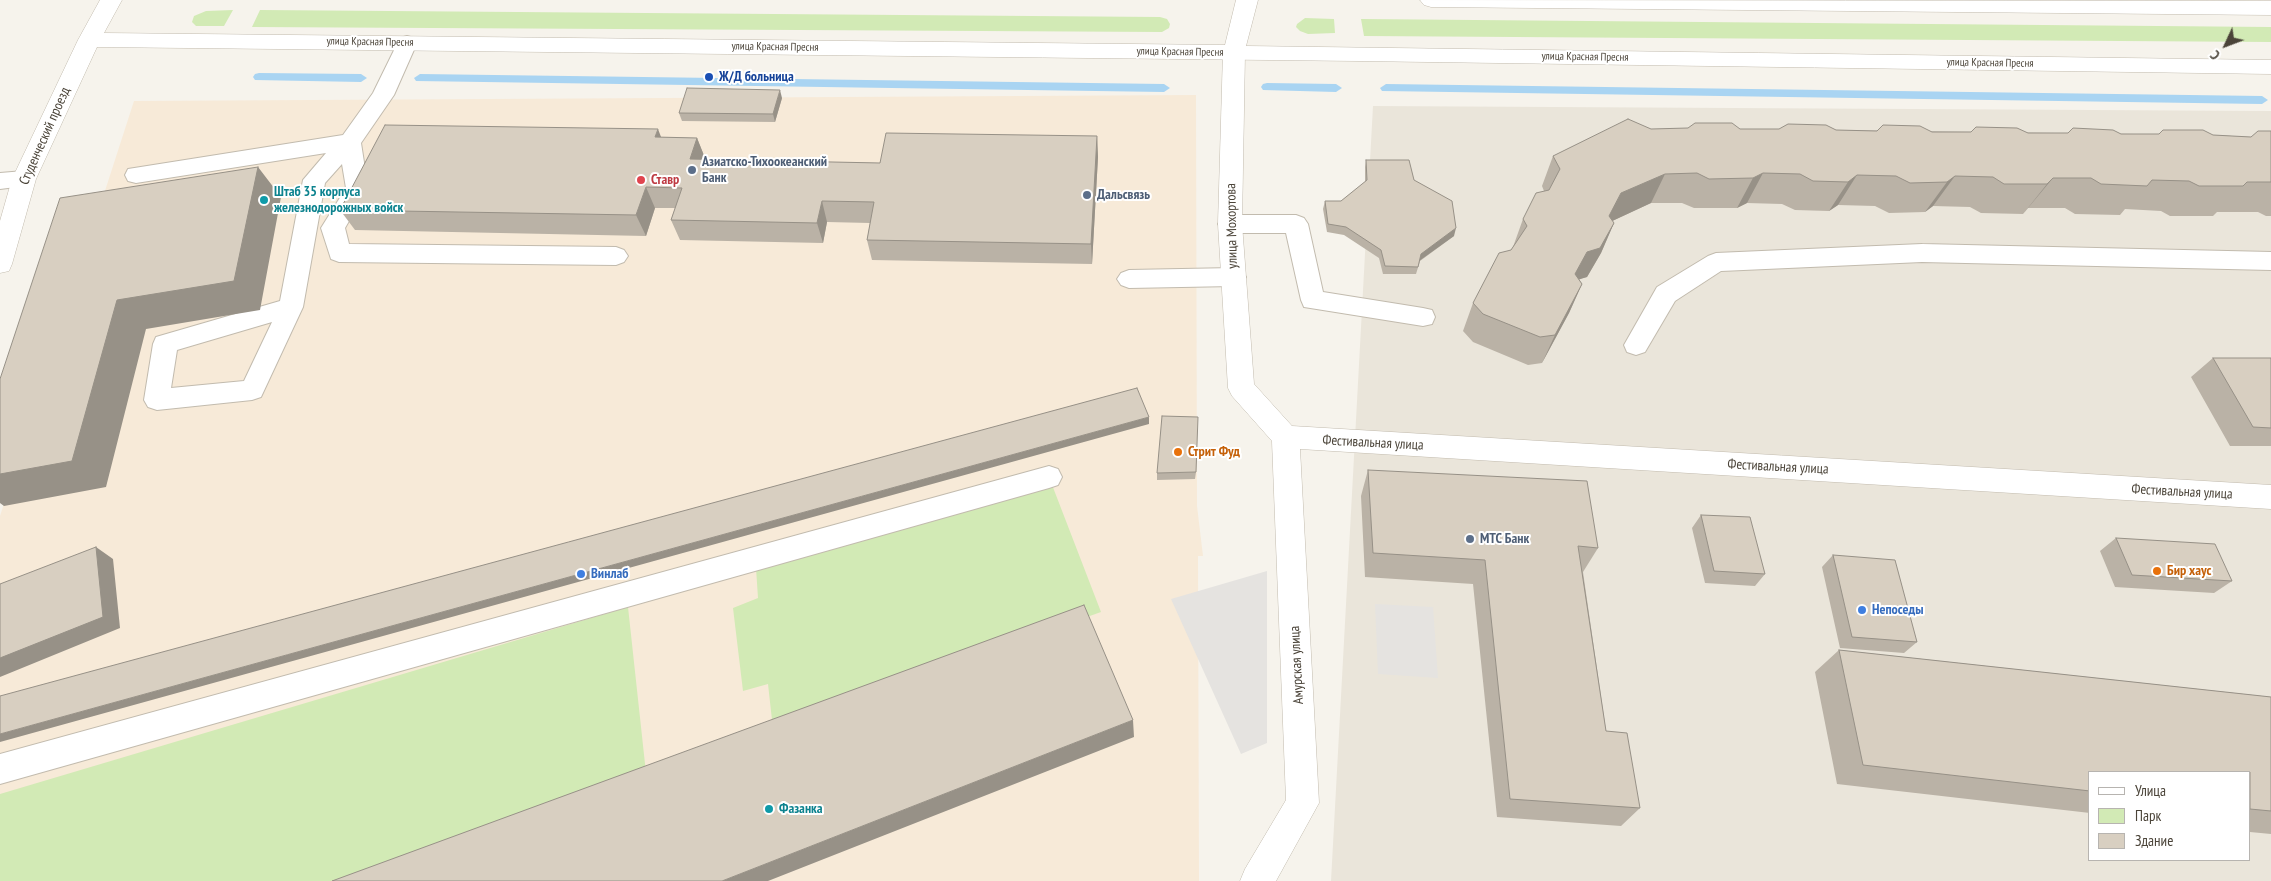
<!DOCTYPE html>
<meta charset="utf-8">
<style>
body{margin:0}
#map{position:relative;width:2271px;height:881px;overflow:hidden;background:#f6f3ec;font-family:"PT Sans Narrow",sans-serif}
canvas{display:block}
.legend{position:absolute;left:2088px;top:771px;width:162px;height:90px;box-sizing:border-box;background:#fff;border:1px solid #b7b4b0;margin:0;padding:6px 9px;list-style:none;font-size:15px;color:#4b4439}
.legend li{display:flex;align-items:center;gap:10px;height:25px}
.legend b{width:25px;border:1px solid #b7b4b0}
.north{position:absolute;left:2201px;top:20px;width:50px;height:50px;-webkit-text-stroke:4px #fff;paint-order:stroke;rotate:227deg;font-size:14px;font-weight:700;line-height:20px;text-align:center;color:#4b4439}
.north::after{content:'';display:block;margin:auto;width:18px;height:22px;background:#4b4439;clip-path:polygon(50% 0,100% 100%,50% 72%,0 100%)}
</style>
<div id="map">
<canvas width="2271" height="881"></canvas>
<ul class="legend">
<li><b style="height:6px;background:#fff"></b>Улица</li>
<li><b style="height:14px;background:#d2eab5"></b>Парк</li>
<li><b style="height:14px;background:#d8cfc1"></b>Здание</li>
</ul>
<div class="north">С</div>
</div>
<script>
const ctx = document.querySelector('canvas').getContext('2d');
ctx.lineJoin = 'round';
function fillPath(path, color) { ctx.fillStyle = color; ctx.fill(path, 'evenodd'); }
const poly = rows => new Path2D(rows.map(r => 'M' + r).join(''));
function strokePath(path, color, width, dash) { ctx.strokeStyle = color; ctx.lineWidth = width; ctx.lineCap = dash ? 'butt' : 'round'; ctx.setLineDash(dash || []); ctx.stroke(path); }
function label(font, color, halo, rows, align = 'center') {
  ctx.font = font + ' "PT Sans Narrow",sans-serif'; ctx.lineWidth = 4; ctx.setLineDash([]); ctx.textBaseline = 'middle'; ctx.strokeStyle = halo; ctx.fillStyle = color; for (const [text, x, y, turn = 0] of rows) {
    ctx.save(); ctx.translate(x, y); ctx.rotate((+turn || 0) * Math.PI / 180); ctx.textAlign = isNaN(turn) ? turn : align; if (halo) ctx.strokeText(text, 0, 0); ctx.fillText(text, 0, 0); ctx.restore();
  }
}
fillPath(poly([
 [1373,106,2271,111,2271,881,1331,881],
 [2090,772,2250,772,2250,860,2090,860]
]), '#eae5da');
fillPath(poly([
 [1196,95,1197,506,1203,556,1198,556,1199,881,0,881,0,516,134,101]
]), '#f7ead8');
fillPath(poly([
 [233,10,224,26,196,26,192,22,194,16,206,11],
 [260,10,1160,17,1167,19,1170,24,1169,28,1162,32,252,27],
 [1305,18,1334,19,1335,33,1308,34,1300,31,1296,27,1297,24],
 [1361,19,2271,27,2271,42,1364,36],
 [1049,477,1101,612,773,729,768,684,743,691,733,608,758,598,756,568],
 [628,607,646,773,351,881,0,881,0,794]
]), '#d2eab5');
fillPath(poly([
 [1267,571,1267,743,1241,754,1171,599],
 [1375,604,1433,607,1438,678,1378,674]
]), '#e5e3e0');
fillPath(poly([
 [259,73,361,74,367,78,361,82,255,80,253,77,255,74,259,73],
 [420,74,1164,84,1170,88,1164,92,416,81,414,78,420,74],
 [1267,83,1336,84,1342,88,1336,92,1263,90,1261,87,1263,84,1267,83],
 [1386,84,2262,96,2268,100,2262,104,1382,91,1380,88,1386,84]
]), '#a9d4f2');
const service = poly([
 [407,36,414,38,417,43,394,95,361,143,368,188,345,228,349,244,616,247,624,250,628,256,624,262,616,265,339,262,331,259,321,228,346,188,342,164,325,183,303,307,261,397,252,400,157,410,148,407,144,400,153,344,156,337,280,301,303,180,326,153,136,183,128,181,125,175,128,169,343,135,373,93,400,38,407,36],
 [272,322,244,381,171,388,177,350,272,322],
 [24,171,32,173,35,179,32,185,0,189,0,173,24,171],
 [1230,215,1296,215,1304,218,1308,224,1323,292,1423,308,1432,310,1435,317,1432,324,1423,326,1304,307,1301,300,1286,233,1230,233,1222,230,1218,224,1222,218,1230,215],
 [1922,244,2271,252,2271,270,1922,262,1721,271,1675,301,1645,352,1636,355,1627,352,1624,345,1657,287,1708,256,1716,253,1922,244],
 [1234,268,1242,271,1246,277,1242,283,1234,286,1129,288,1121,285,1117,279,1121,273,1129,270,1234,268],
 [1049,466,1058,469,1062,477,1058,485,1049,488,0,784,0,754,1049,466]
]);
const minor = poly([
 [1234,45,1242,47,1245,52,1242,224,1254,384,1292,426,2271,485,2271,509,1300,449,1319,803,1276,881,1240,881,1245,869,1286,800,1272,441,1232,396,1228,388,1218,224,1223,52,1226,47,1234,45]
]);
const tertiary = poly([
 [100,0,122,0,104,33,1225,45,1236,0,1258,0,1246,46,2271,60,2271,74,1358,61,97,47,36,179,12,264,9,271,0,273,0,221,12,179,78,40,100,0],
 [1420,0,2271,1,2271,15,1431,7,1424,5,1420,0]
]);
strokePath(service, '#c2bbae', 2);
strokePath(minor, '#c2bbae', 1);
strokePath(tertiary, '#c2bbae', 1);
fillPath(service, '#fff');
fillPath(minor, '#fff');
fillPath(tertiary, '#fff');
fillPath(poly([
 [782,98,775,122,682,121,679,113],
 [1651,129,1740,129,2213,135,2251,137,2271,131,2271,216,2266,216,2258,212,2217,212,2213,216,2170,216,2161,211,2125,209,2120,215,2075,214,2065,208,2028,208,2023,214,1981,213,1970,207,1933,206,1925,212,1889,213,1875,206,1838,205,1829,211,1795,210,1782,204,1747,203,1737,208,1694,208,1682,203,1651,203,1612,221,1614,223,1601,253,1587,277,1579,279,1582,284,1569,313,1542,363,1528,365,1473,342,1463,331,1473,303,1513,247,1523,219,1544,191,1542,186,1553,156],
 [1097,136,1098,157,1092,264,872,260,867,240,870,223,827,222,823,243,680,240,671,220,675,208,655,208,646,236,355,230,340,210,661,137,697,138,705,158,704,160,880,163],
 [1366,160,1414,180,1454,236,1420,261,1416,274,1383,274,1379,258,1344,235,1327,232,1323,209,1325,201,1341,201,1365,182,1365,167],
 [2213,358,2271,358,2271,446,2230,446,2191,377],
 [1368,470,1598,548,1583,572,1606,731,1640,808,1621,826,1497,817,1473,584,1365,577,1361,496],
 [1196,472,1195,479,1157,480,1157,473],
 [1701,515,1765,574,1755,586,1705,583,1692,528],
 [2116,538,2232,581,2214,593,2115,587,2100,551],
 [1833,555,1917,642,1904,653,1840,648,1822,567],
 [1839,650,2271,697,2271,834,2250,832,2250,772,2090,772,2090,813,1837,784,1815,672]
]), '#bab2a6');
fillPath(poly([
 [780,90,782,98,775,122,773,114],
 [658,129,666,150,655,137],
 [1097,136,1098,157,1092,264,1091,244],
 [697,138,705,158,698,180,690,159],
 [258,167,281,197,260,310,146,329,106,487,4,506,0,503,0,474,117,300],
 [1763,173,1747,203,1737,208,1753,178],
 [1665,174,1651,203,1608,223,1609,216,1621,193],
 [1857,175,1838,205,1829,211,1848,182],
 [1955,176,1933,206,1925,212,1947,182],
 [2053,178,2023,214,2047,184],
 [646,187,655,208,646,236,636,215],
 [822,201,827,222,823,243,817,223],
 [1614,223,1601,253,1587,277,1574,281,1575,274,1587,252],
 [1456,228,1454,236,1419,261,1421,254],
 [1582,284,1569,313,1542,363,1555,335],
 [1149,417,1149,424,0,742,0,734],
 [96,547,113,559,120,628,0,677,0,658],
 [1133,720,1134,737,768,881,722,881]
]), '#979187');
const building = poly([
 [687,88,780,90,773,114,679,113,687,88],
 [1628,119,1651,129,1688,128,1695,123,1732,123,1740,129,1779,129,1788,124,1826,125,1836,130,1877,131,1883,125,1920,126,1932,132,1971,132,1976,127,2017,128,2028,133,2068,133,2073,128,2113,130,2121,134,2159,134,2163,130,2203,130,2213,135,2251,137,2258,131,2271,131,2271,182,2247,182,2243,186,2199,186,2189,181,2152,180,2147,186,2101,184,2091,178,2053,178,2047,184,2004,184,1993,177,1955,176,1947,182,1910,183,1896,176,1857,175,1848,182,1813,181,1800,174,1763,173,1753,178,1709,179,1697,173,1665,174,1621,193,1609,216,1614,223,1600,248,1587,252,1575,274,1582,284,1555,335,1540,337,1483,314,1473,303,1499,253,1511,250,1527,226,1523,219,1536,193,1549,190,1560,169,1553,156,1628,119],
 [385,125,658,129,655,137,697,138,690,159,880,163,886,133,1097,136,1091,244,867,240,874,202,822,201,817,223,671,220,682,188,646,187,636,215,340,210,385,125],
 [1366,160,1409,160,1414,180,1452,201,1456,228,1421,254,1418,267,1385,266,1381,250,1346,227,1328,224,1325,201,1341,201,1367,180,1366,160],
 [258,167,234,281,117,300,72,461,0,474,0,379,60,198,258,167],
 [2213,358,2271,358,2271,428,2253,427,2213,358],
 [1137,388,1149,417,0,734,0,696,1137,388],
 [1162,416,1198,417,1196,472,1157,473,1162,416],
 [1368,470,1587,481,1598,548,1578,546,1606,731,1627,733,1640,808,1510,799,1485,560,1373,553,1368,470],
 [1701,515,1750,517,1765,574,1714,571,1701,515],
 [2116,538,2215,544,2232,581,2132,575,2116,538],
 [96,547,103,617,0,658,0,584,96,547],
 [1833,555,1895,560,1917,642,1852,637,1833,555],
 [1084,605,1133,720,722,881,332,881,1084,605],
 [1839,650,2271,697,2271,811,2250,809,2250,772,2090,772,2090,791,1863,765,1839,650]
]);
fillPath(building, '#d8cfc1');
strokePath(building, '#979187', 1);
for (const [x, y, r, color] of [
 [709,77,5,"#1a4fb4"],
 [692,170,5,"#5c6f8a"],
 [641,180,5,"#e0444e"],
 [1087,195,5,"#5c6f8a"],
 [264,200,5,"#0f9aa8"],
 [1178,452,5,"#e8710a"],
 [1470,539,5,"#5c6f8a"],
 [2157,571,5,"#e8710a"],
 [581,574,5,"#3f7fe0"],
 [1862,610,5,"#3f7fe0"],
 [769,809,5,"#0f9aa8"]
]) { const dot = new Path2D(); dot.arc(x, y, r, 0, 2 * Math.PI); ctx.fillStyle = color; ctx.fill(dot); strokePath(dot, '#fff', 2); }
label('11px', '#4b4439', '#fff', [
 ["улица Красная Пресня",370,42,1],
 ["улица Красная Пресня",775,47,1],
 ["улица Красная Пресня",1180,52,1],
 ["улица Красная Пресня",1585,57,1],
 ["улица Красная Пресня",1990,63,1]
]);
label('bold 14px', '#164399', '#fff', [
 ["Ж/Д больница",719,77]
], 'left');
label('14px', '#4b4439', '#fff', [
 ["Студенческий проезд",45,136,-66],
 ["улица Мохортова",1232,226,-91],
 ["Фестивальная улица",1373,443,3],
 ["Фестивальная улица",1778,467,3],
 ["Фестивальная улица",2182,492,3],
 ["Амурская улица",1297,665,-93]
]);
label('bold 14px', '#4e5e75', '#fff', [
 ["Азиатско-Тихоокеанский",702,162],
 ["Банк",702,178],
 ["Дальсвязь",1097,195],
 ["МТС Банк",1480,539]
], 'left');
label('bold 14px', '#be3a42', '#fff', [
 ["Ставр",651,180]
], 'left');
label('bold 14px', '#0d838f', '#fff', [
 ["Штаб 35 корпуса",274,192],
 ["железнодорожных войск",274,208],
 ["Фазанка",779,809]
], 'left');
label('bold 14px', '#c56008', '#fff', [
 ["Стрит Фуд",1188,452],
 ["Бир хаус",2167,571]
], 'left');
label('bold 14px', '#366cbe', '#fff', [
 ["Винлаб",591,574],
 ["Непоседы",1872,610]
], 'left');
</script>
